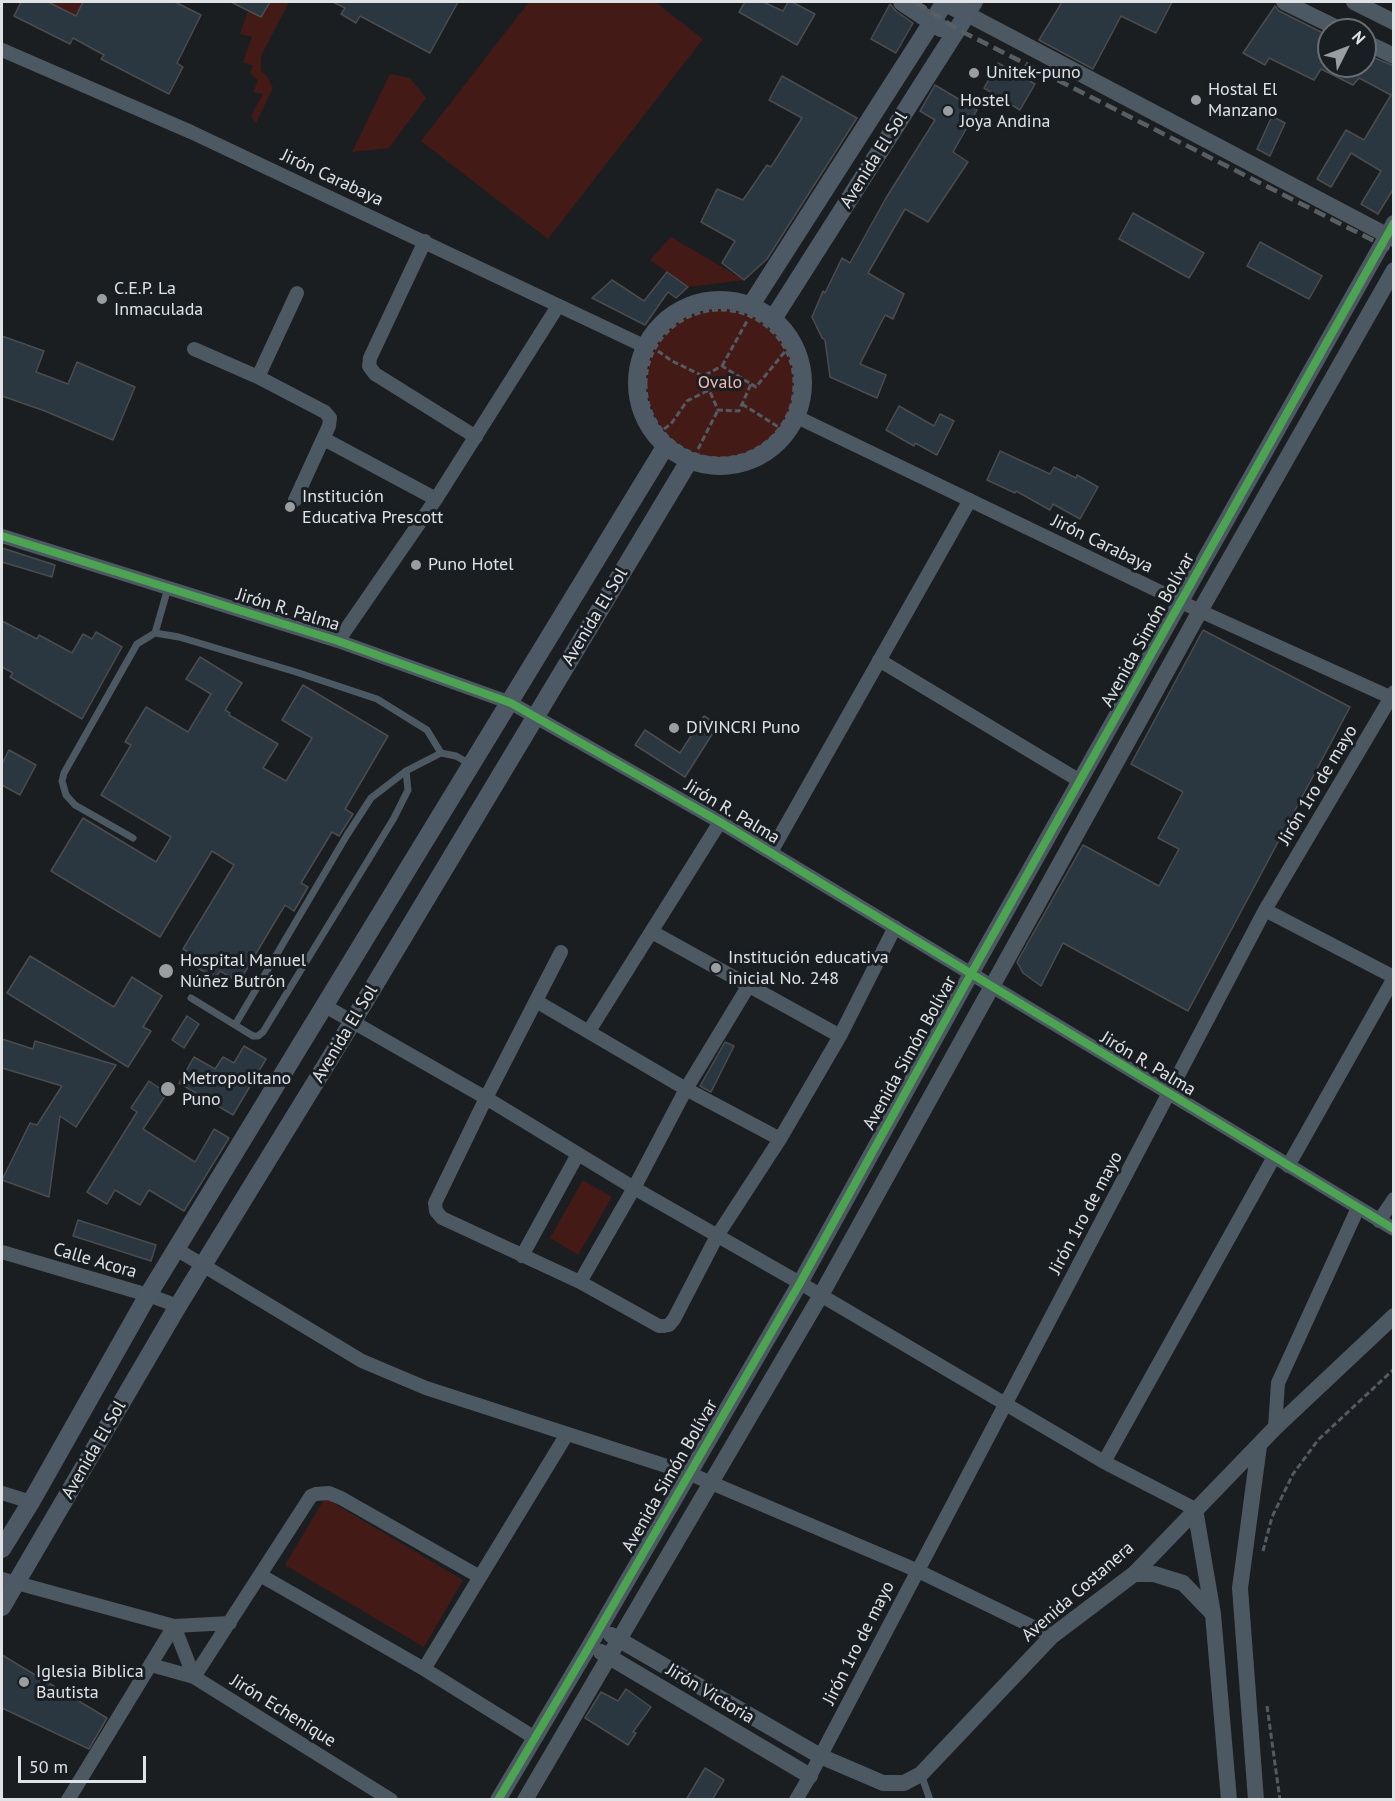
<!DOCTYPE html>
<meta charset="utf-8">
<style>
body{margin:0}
#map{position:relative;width:1395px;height:1801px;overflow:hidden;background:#1b1e20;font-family:"PT Sans",sans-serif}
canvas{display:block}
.frame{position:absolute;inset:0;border:3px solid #e0e3e6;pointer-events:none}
.north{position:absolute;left:1317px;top:18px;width:60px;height:60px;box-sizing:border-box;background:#191e22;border:2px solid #696d70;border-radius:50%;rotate:48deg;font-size:16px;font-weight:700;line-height:24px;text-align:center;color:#e0e3e6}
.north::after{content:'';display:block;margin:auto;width:21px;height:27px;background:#9b9ea1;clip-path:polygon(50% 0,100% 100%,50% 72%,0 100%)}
.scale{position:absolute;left:18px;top:1756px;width:128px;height:27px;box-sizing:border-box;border:3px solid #e0e3e6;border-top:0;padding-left:8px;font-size:18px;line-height:21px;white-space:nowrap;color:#e0e3e6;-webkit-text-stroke:4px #191e22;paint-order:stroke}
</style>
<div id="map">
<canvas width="1395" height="1801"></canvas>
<div class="frame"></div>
<div class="north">N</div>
<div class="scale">50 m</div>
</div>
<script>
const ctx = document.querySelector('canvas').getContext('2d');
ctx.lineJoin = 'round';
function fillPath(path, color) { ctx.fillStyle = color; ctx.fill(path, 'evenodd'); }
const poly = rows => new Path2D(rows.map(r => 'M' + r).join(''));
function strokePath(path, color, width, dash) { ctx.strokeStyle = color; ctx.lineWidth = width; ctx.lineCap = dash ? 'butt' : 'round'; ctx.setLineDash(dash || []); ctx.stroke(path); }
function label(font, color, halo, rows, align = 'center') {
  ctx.font = font + ' "PT Sans",sans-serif'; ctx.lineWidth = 6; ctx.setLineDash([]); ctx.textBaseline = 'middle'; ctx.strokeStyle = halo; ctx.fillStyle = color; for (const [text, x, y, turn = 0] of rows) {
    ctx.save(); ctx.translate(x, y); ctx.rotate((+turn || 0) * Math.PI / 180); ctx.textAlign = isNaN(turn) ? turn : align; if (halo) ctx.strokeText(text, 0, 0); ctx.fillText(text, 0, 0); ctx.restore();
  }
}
fillPath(poly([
 [48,2,83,2,76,16],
 [270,2,289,2,261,56,261,71,267,76,273,88,256,123,251,116,263,94,253,92,258,80,250,73,253,66,243,62,252,37,240,34,248,11,261,17],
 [529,2,655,2,703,39,548,239,421,141],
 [390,74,410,78,426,98,389,148,352,152],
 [671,237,744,280,688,287,650,260],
 '647 383a74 74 0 1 1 148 0a74 74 0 1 1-148 0Z',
 [583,1180,612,1197,578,1255,550,1238],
 [325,1498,463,1580,424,1647,285,1565]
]), '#441a17');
const building = poly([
 [21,2,48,2,76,16,83,2,175,2,201,15,177,63,183,67,169,94,101,59,104,55,73,38,70,44,14,16,21,2],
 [231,2,270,2,261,17,231,2],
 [333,2,458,2,430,53,360,16,356,23,341,14,345,8,333,2],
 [745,2,763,2,783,11,788,2,792,2,815,14,797,45,739,12,745,2],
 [1062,2,1172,2,1156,33,1121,16,1093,69,1039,40,1062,2],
 [890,4,896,11,913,23,896,53,871,39,890,4],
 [1275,6,1279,11,1329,36,1329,66,1365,66,1365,54,1394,66,1394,188,1378,214,1361,204,1381,171,1351,153,1331,187,1317,179,1346,130,1364,140,1391,95,1359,78,1353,85,1321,69,1314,80,1269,58,1265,65,1243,53,1275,6],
 [998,63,1035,84,1020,110,984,88,998,63],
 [782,76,857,118,767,259,744,280,722,263,735,241,701,222,717,189,743,200,767,165,771,167,802,118,769,100,782,76],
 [935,85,977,110,953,152,968,162,928,222,905,209,868,273,904,294,893,319,885,315,860,364,886,375,877,398,830,377,825,340,822,338,812,317,823,291,825,293,842,258,850,263,886,198,935,120,920,111,935,85],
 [1272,116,1285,123,1270,156,1257,149,1272,116],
 [1133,213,1204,253,1189,278,1119,239,1133,213],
 [1260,242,1322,276,1309,299,1247,266,1260,242],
 [667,272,688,287,676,298,668,292,645,325,592,298,612,280,644,301,667,272],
 [2,336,44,351,36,372,68,384,77,362,135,387,113,440,45,411,2,396,2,336],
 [899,406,934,426,940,414,954,421,937,455,915,443,914,446,886,430,899,406],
 [1000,451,1050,474,1054,467,1076,478,1077,475,1098,487,1080,519,1053,504,1050,510,1016,491,1015,493,987,480,1000,451],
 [2,548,55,565,52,577,2,562,2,548],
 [2,621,37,639,39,635,72,653,83,634,92,639,96,632,122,647,82,719,10,677,13,673,2,667,2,621],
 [1203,630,1350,707,1188,1011,1063,943,1041,986,1023,973,1017,962,1083,845,1159,886,1179,849,1158,838,1183,792,1131,764,1203,630],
 [200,657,242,683,225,710,230,713,229,715,278,744,263,768,286,781,312,738,282,720,303,685,388,736,345,809,353,814,339,836,332,832,301,883,308,887,294,911,285,905,239,982,220,971,215,978,196,967,201,959,183,949,234,865,212,851,160,937,51,871,83,818,156,862,171,837,101,795,131,745,125,742,146,707,188,732,211,694,186,679,200,657],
 [704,716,718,725,685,777,635,745,645,730,680,753,704,716],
 [9,750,36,765,20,795,2,785,2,764,9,750],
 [30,956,114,1007,132,977,162,996,143,1027,151,1031,128,1067,7,993,30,956],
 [187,1016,199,1024,184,1048,172,1040,187,1016],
 [2,1039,33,1049,35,1041,116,1065,76,1127,60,1116,49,1197,2,1180,30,1123,37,1125,62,1086,2,1068,2,1039],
 [725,1042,734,1046,711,1092,700,1086,725,1042],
 [244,1046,266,1059,233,1115,179,1083,194,1057,215,1069,223,1057,234,1063,244,1046],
 [149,1081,167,1093,143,1129,195,1162,214,1129,229,1138,184,1211,149,1190,140,1205,115,1190,107,1204,87,1192,137,1112,131,1108,149,1081],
 [78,1220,156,1245,151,1261,73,1236,78,1220],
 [2,1655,107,1718,89,1749,2,1708,2,1655],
 [626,1689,651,1707,633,1732,636,1733,628,1745,585,1718,601,1692,618,1701,626,1689],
 [705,1768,724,1780,712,1800,686,1800,705,1768]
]);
fillPath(building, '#2a3740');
strokePath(building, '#4a4c4e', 1.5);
strokePath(poly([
 '646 384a74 74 0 1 1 148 0a74 74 0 1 1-148 0Z',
 [658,351,672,361,703,376,722,366,751,384,739,411,718,410,703,376],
 [722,366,747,321],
 [751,384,756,387,787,349],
 [742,404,780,428],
 [664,429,671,424,687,401,709,390],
 [698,449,718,410],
 [1263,1551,1272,1517,1293,1474,1318,1440,1394,1369],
 [1267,1706,1280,1800]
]), '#535a61', 3, [6, 3]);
strokePath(poly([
 [155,633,168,588],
 [133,838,75,805,66,795,62,781,64,773,137,644,155,633,179,637,296,672,377,699,427,730,441,753],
 [191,998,253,1036,258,1036,263,1032,394,818,408,790,406,771],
 [235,1025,347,835,371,798,406,771,441,753,456,756,470,764],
 [921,1774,930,1800]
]), '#4c5862', 7);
strokePath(poly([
 [2,50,191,132,644,346],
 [425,241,370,358,369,366,375,374,476,437],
 [194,349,258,377,325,412,330,418,329,426,295,500],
 [258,377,297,293],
 [797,417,1200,611,1394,699],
 [324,439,436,499],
 [2,536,338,641,511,703,720,822,1394,1229],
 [338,641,436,499,558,306],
 [879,660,1080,781],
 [771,852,970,500],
 [1265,910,1394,977],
 [652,932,840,1036],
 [561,952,486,1098,435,1203,436,1211,442,1218,580,1282,659,1326,664,1326,669,1325,674,1319,717,1236,780,1139,840,1036,895,927],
 [536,1001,686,1089,780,1139],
 [325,1006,486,1098,634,1188,800,1283,1104,1462,1195,1509],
 [589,1031,720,822],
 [1288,1166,1394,978],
 [1379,1221,1394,1199],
 [176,1249,362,1361,426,1388,688,1473,916,1570,1052,1636],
 [2,1252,148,1295,178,1306],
 [522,1256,578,1154],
 [580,1282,634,1188,686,1089,749,985],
 [1275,1428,1278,1383,1358,1208],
 [1104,1462,1274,1157],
 [2,1493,31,1502],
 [260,1575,424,1669,535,1738],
 [2,1579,174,1626,230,1623],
 [174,1626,194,1677],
 [151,1665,194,1677,391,1800],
 [424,1669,567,1434],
 [194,1677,311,1496,316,1494,329,1493,341,1498,480,1577],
 [68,1800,174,1626],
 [796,1800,810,1776,1265,910,1394,692]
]), '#4c5862', 14);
strokePath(poly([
 [975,2,967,14,1394,239],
 [1284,2,1341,30],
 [1354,2,1394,22],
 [1365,42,1394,56],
 [1195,1509,1213,1614,1229,1800],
 [1134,1574,1154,1574,1183,1583,1213,1614],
 [611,1635,820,1756,883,1783,904,1783,921,1774,1052,1636,1134,1574,1275,1428,1394,1316],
 [601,1652,810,1776],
 [498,1800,590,1645,800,1283,971,974,1394,223],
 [525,1800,821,1295,1200,611,1394,270],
 [1256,1800,1240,1588,1259,1446]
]), '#4c5862', 16);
strokePath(poly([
 [902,2,941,28],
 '637 383a83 83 0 1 1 166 0a83 83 0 1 1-166 0Z',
 [751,305,945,2],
 [773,319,967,14,944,2],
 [2,1549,31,1502,148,1295,665,447],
 [2,1607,178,1306,353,1021,689,461]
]), '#4d5a66', 18);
strokePath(poly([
 [916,2,957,29,1394,251]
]), '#575f64', 4.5, [12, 6]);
strokePath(poly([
 [2,536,338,641,511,703,720,822,1394,1229],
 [498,1800,590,1645,800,1283,971,974,1394,223]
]), '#4ca352', 8);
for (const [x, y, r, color] of [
 [974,73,6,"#9b9ea1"],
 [1196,100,6,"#9b9ea1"],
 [948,111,6,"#9b9ea1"],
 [102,299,6,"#9b9ea1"],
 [290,507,6,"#9b9ea1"],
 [416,565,6,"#9b9ea1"],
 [674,728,6,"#9b9ea1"],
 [716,968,6,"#9b9ea1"],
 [166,971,8,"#9b9ea1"],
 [168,1089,8,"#9b9ea1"],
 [24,1682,6,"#9b9ea1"]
]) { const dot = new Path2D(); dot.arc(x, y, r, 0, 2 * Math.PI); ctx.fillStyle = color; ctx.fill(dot); strokePath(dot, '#191e22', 2); }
label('18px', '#e0e3e6', '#191e22', [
 ["Unitek-puno",986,73],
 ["Hostal El",1208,90],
 ["Manzano",1208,111],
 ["Hostel",960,101],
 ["Joya Andina",960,122],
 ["C.E.P. La",114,289],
 ["Inmaculada",114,310],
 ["Institución",302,497],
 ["Educativa Prescott",302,518],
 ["Puno Hotel",428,565],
 ["DIVINCRI Puno",686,728],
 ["Institución educativa",728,958],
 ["inicial No. 248",728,979],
 ["Hospital Manuel",180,961],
 ["Núñez Butrón",180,982],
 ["Metropolitano",182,1079],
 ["Puno",182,1100],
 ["Iglesia Biblica",36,1672],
 ["Bautista",36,1693]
], 'left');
label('18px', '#e0e3e6', '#191e22', [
 ["Avenida El Sol",874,160,-58],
 ["Jirón Carabaya",332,178,25],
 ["Jirón Carabaya",1102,544,26],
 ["Jirón R. Palma",288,610,17],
 ["Avenida El Sol",595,617,-59],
 ["Avenida Simón Bolívar",1148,630,-61],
 ["Jirón 1ro de mayo",1318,785,-59],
 ["Jirón R. Palma",732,812,31],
 ["Avenida El Sol",345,1034,-59],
 ["Avenida Simón Bolívar",910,1053,-61],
 ["Jirón R. Palma",1148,1064,31],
 ["Jirón 1ro de mayo",1086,1213,-62],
 ["Calle Acora",95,1261,16],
 ["Avenida El Sol",94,1450,-60],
 ["Avenida Simón Bolívar",670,1476,-60],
 ["Avenida Costanera",1078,1592,-41],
 ["Jirón 1ro de mayo",859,1643,-63],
 ["Jirón Victoria",710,1694,31],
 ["Jirón Echenique",283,1711,32]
]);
label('18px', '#f5b7af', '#191e22', [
 ["Ovalo",720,383]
]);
</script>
